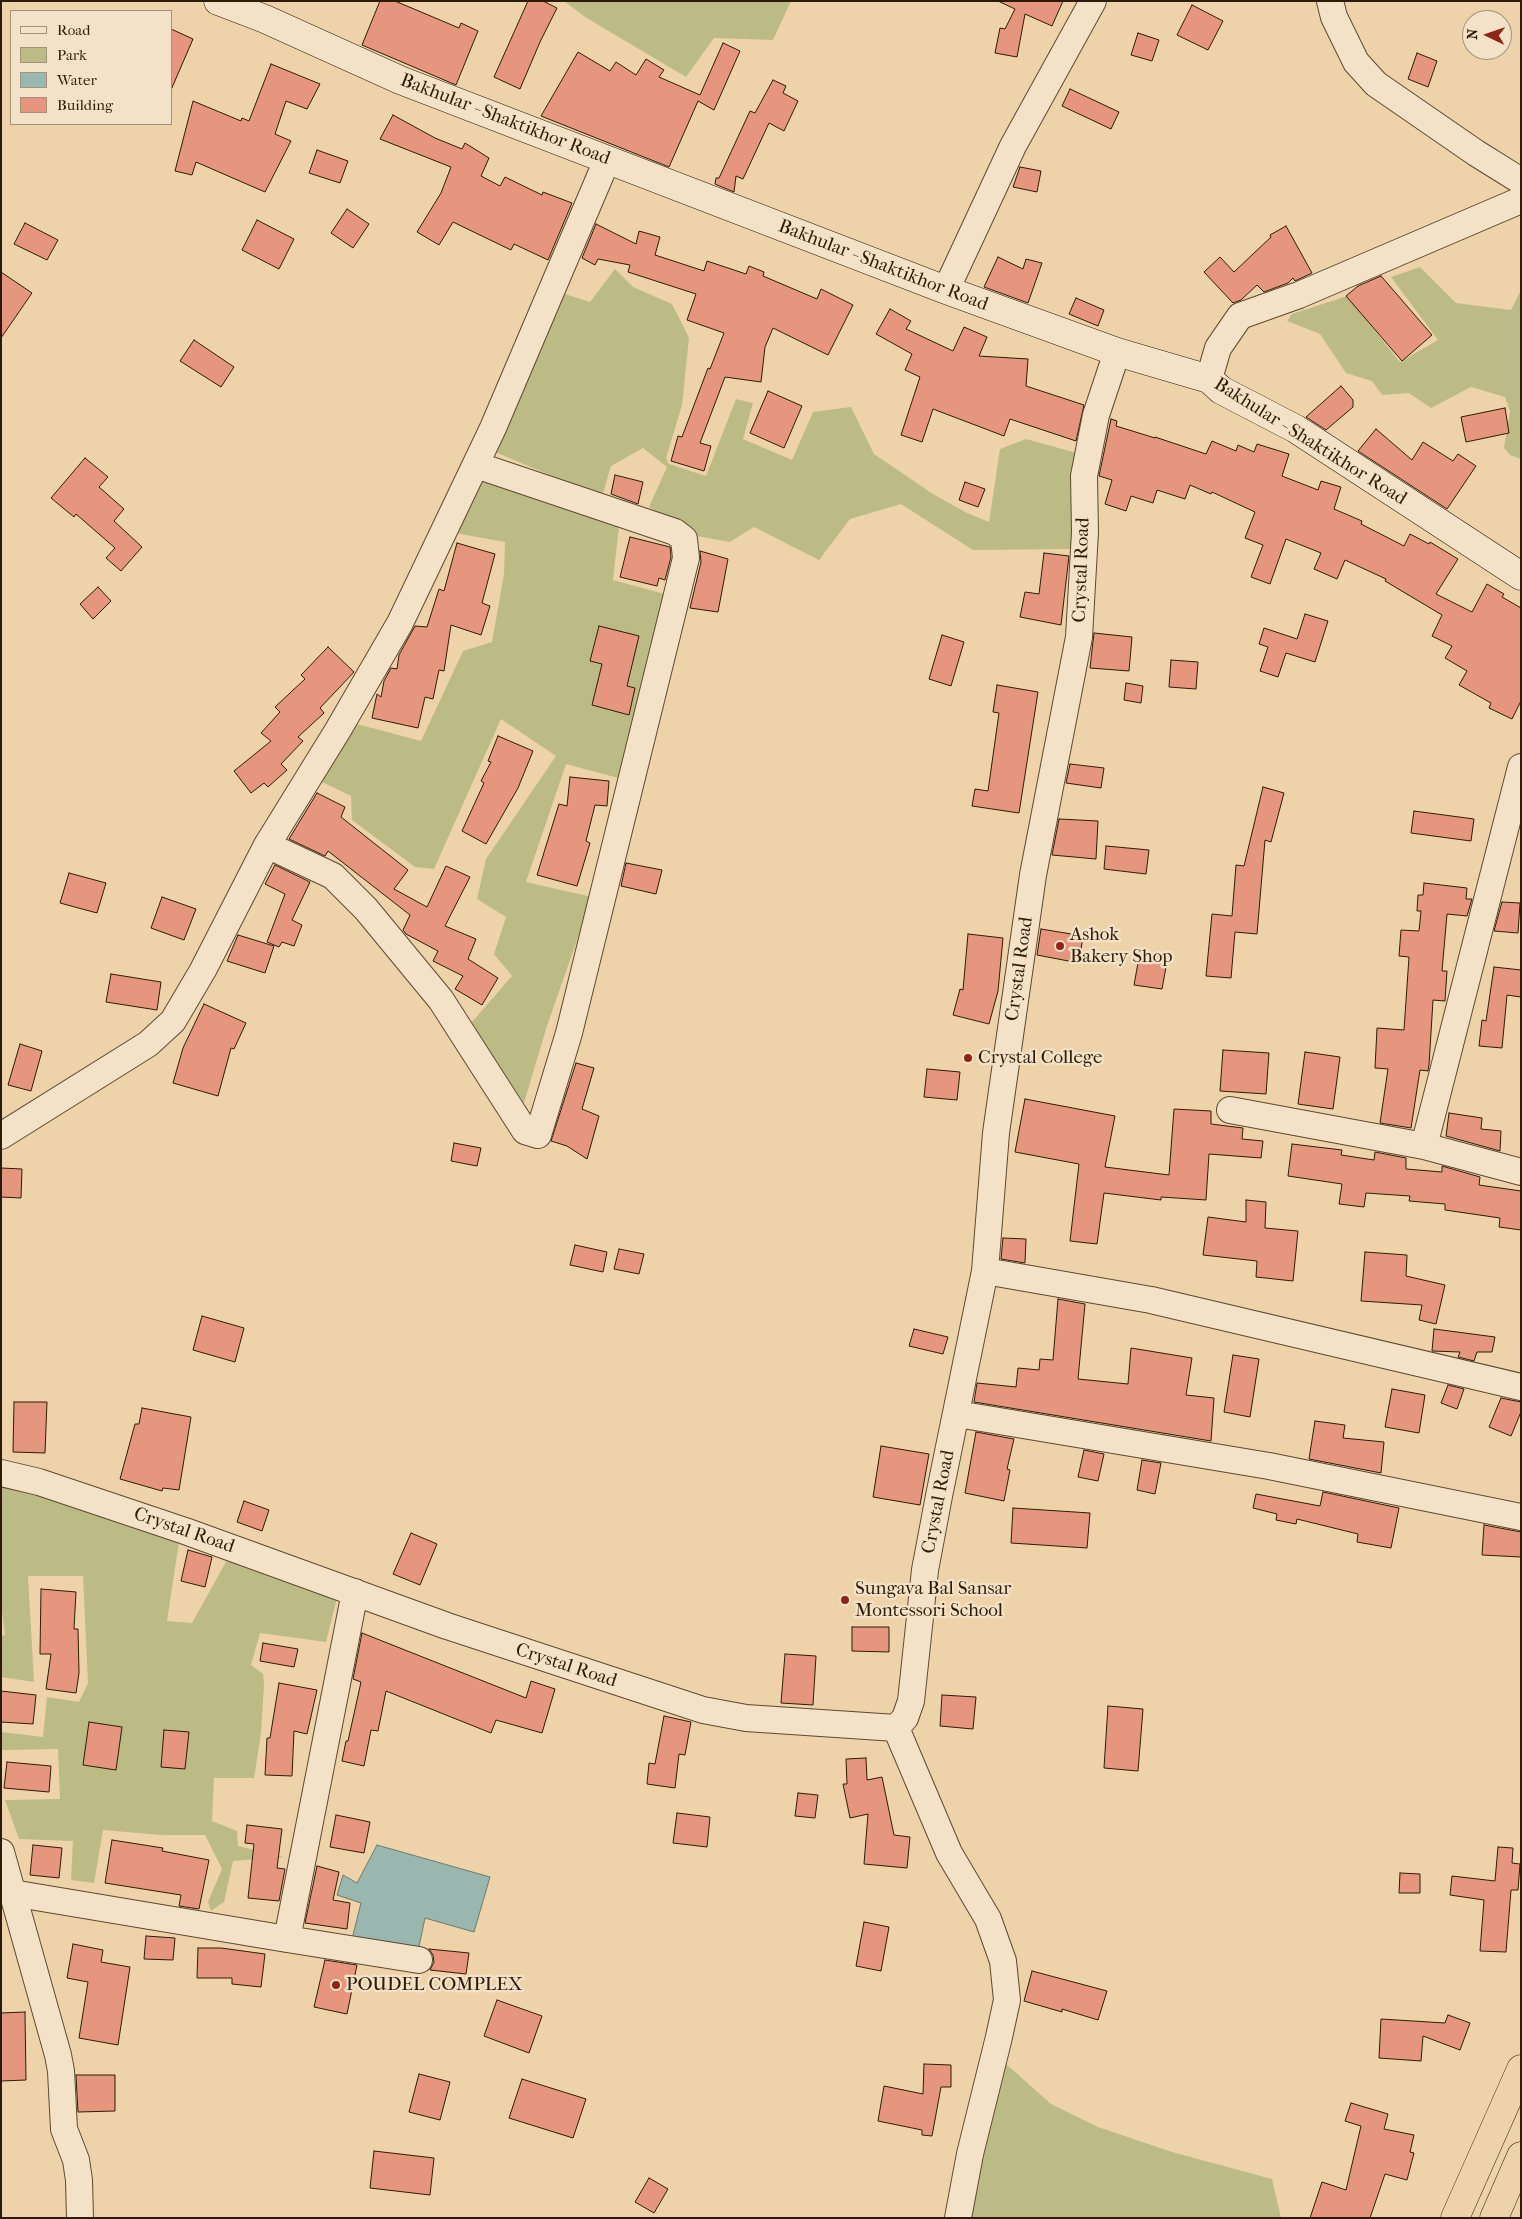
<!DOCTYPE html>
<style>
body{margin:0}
#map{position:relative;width:1522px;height:2219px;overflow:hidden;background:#eed3aa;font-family:"IM FELL French Canon",serif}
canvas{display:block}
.frame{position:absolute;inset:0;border:2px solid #2d1b08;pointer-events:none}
.legend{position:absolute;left:10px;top:10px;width:162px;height:115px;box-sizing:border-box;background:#f4e2c8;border:1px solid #a4927b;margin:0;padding:6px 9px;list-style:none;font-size:15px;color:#2d1b08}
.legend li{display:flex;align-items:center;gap:10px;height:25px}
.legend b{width:25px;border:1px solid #a4927b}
.north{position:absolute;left:1462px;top:10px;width:50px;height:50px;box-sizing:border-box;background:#f4e2c8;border:1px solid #a4927b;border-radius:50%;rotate:273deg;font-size:14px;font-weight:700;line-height:20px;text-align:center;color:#2d1b08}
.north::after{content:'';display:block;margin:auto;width:18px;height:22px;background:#8f2418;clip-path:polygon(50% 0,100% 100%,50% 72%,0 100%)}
</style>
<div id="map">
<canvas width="1522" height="2219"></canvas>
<div class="frame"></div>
<ul class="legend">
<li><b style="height:6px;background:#f4e2c8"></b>Road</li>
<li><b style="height:14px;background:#bcbb86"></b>Park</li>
<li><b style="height:14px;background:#9ab7af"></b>Water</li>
<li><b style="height:14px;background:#e6967e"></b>Building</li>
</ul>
<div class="north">N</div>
</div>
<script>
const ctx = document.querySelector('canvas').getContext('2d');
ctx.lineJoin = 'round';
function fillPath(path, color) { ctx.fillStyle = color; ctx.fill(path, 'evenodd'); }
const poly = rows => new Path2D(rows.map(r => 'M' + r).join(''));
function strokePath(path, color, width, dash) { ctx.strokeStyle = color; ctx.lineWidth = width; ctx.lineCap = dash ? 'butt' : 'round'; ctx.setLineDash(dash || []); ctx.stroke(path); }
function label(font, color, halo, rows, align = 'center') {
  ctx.font = font + ' "IM FELL French Canon",serif'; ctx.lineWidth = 4.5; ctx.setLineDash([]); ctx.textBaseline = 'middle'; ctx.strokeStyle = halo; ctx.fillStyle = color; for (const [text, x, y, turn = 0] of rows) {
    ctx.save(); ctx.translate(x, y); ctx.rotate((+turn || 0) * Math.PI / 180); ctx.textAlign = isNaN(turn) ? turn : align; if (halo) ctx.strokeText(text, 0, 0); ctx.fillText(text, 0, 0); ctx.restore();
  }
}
fillPath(poly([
 [564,1,791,1,773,40,714,38,686,77,585,17],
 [1420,267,1456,303,1511,310,1521,290,1521,459,1510,455,1504,448,1510,411,1505,397,1471,387,1431,408,1409,393,1382,395,1372,381,1346,373,1320,334,1287,321,1292,314,1347,296,1400,362,1438,340,1391,277],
 [615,269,633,287,672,304,689,338,682,405,666,458,669,464,706,476,736,399,753,403,743,439,792,460,813,412,851,407,874,454,933,494,967,513,989,522,1000,449,1026,439,1077,453,1074,549,973,550,901,504,850,519,819,560,754,527,730,542,697,536,649,507,667,467,643,448,611,466,602,497,495,452,565,294,590,302],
 [481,476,619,526,613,580,668,595,622,779,566,764,526,882,592,897,547,1026,524,1103,471,1023,512,976,494,954,506,917,477,899,486,859,556,756,501,719,434,869,415,867,352,820,351,796,318,780,357,724,421,741,463,651,492,642,504,574,505,542,455,533],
 [1,1484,38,1493,179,1542,167,1621,192,1623,227,1560,337,1598,326,1642,260,1633,251,1665,263,1674,264,1685,261,1733,254,1778,214,1778,212,1821,237,1831,238,1846,284,1857,233,1861,224,1902,211,1911,208,1902,222,1869,205,1835,161,1835,103,1830,94,1883,71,1880,73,1841,19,1839,5,1800,60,1799,58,1749,1,1750,1,1732,43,1737,47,1697,79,1702,88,1683,83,1576,28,1576,34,1682,1,1677,1,1636,5,1635,1,1603],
 [1005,2063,1051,2104,1098,2127,1172,2152,1272,2179,1281,2218,970,2218,989,2119]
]), '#bcbb86');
const water = poly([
 [377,1845,490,1877,474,1932,425,1918,417,1956,352,1939,361,1903,337,1895,343,1875,357,1883,377,1845]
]);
fillPath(water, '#9ab7af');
strokePath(water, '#6e796c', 1);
const building = poly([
 [380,1,395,1,459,28,461,23,478,31,456,85,362,45,380,1],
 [528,1,543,1,557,8,540,42,520,89,494,77,528,1],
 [998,1,1063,1,1052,26,1025,14,1017,57,995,53,1000,28,1005,29,1015,9,998,1],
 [1192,5,1223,21,1208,50,1177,35,1192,5],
 [171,29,193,39,171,90,171,29],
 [1138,33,1159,40,1152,61,1131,55,1138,33],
 [723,43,740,51,714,110,698,101,669,167,541,116,578,52,610,71,616,62,636,75,646,59,664,70,659,77,700,95,723,43],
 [1417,53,1437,61,1428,87,1408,79,1417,53],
 [271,64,320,84,307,109,286,101,275,134,291,141,265,192,196,162,192,175,175,171,193,101,241,121,242,118,249,121,271,64],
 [773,80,786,86,783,93,798,101,784,131,769,123,743,179,736,176,734,192,715,184,716,178,719,178,750,111,755,113,773,80],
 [1070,89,1119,112,1111,129,1062,106,1070,89],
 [393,115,435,138,462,149,465,143,489,158,481,176,500,186,505,177,542,195,543,192,572,203,548,260,514,244,511,250,453,222,439,245,417,232,441,193,451,167,380,139,393,115],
 [317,150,348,161,340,183,309,173,317,150],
 [1020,167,1041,171,1037,192,1013,187,1020,167],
 [347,209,369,224,353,248,331,233,347,209],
 [257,220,294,239,279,269,242,250,257,220],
 [25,223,58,240,47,260,14,244,25,223],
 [596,224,636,244,639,231,660,237,655,255,704,271,707,261,746,274,749,266,764,272,763,276,817,299,821,289,853,305,828,355,773,328,765,347,761,382,725,377,700,443,711,446,704,471,671,461,678,436,682,437,708,368,710,369,724,333,687,320,696,294,628,272,630,265,598,259,595,265,582,258,596,224],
 [1286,226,1312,273,1295,281,1293,278,1288,283,1264,292,1257,285,1241,300,1233,303,1204,272,1220,257,1234,272,1271,237,1270,235,1286,226],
 [998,257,1023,269,1026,259,1042,263,1028,303,984,287,998,257],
 [1,272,32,293,1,338,1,272],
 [1381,276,1432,335,1402,361,1346,296,1358,286,1381,276],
 [1076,298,1104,310,1098,326,1069,314,1076,298],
 [890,309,911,321,906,329,953,351,964,327,987,337,979,356,1028,359,1026,386,1084,405,1076,441,1010,419,1004,436,933,409,922,442,901,435,920,377,905,370,912,354,876,334,890,309],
 [194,340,234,367,221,387,180,361,194,340],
 [1341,386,1353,400,1353,407,1346,413,1326,430,1306,417,1341,386],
 [768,391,802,406,784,448,750,433,768,391],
 [1505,408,1509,433,1466,442,1461,417,1505,408],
 [1111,419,1117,421,1116,426,1155,438,1155,437,1206,454,1212,441,1236,451,1238,445,1254,452,1257,444,1289,454,1282,476,1318,490,1321,481,1341,487,1334,509,1362,521,1361,524,1404,546,1410,534,1429,544,1430,542,1458,559,1436,594,1472,612,1487,584,1504,594,1502,597,1521,608,1521,701,1512,719,1489,708,1491,703,1459,685,1467,671,1445,658,1452,646,1432,636,1442,615,1385,581,1386,579,1345,560,1337,579,1314,569,1321,553,1286,539,1270,584,1251,577,1263,545,1245,538,1255,512,1212,492,1211,494,1190,485,1185,499,1157,490,1153,503,1131,496,1126,511,1105,504,1112,480,1099,476,1111,419],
 [1376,429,1412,460,1423,442,1453,461,1458,454,1476,466,1447,509,1358,451,1376,429],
 [85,458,108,477,99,487,124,509,114,521,142,547,121,571,106,558,115,548,76,514,74,517,51,498,85,458],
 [615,475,643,482,638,504,611,494,615,475],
 [965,482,985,489,978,507,959,500,965,482],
 [630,537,670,547,671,557,665,580,659,578,657,586,620,577,630,537],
 [457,543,495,554,482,603,490,606,481,635,451,625,444,671,439,670,433,699,425,697,418,728,372,718,377,694,381,697,384,681,391,668,397,669,399,655,415,626,427,627,439,589,444,591,457,543],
 [700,551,728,559,718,612,690,608,701,562,700,551],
 [1044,553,1069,556,1061,625,1020,617,1025,592,1039,594,1044,553],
 [98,587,111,601,93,619,80,604,98,587],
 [1305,614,1328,621,1315,662,1286,653,1278,677,1260,671,1268,647,1259,644,1264,628,1297,639,1305,614],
 [599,626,639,636,627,686,635,688,629,715,592,705,602,664,590,661,599,626],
 [1094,633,1132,637,1129,671,1090,668,1094,633],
 [942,635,964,642,951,686,929,679,942,635],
 [328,647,354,672,320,708,324,713,298,737,303,741,281,764,287,770,268,787,264,783,251,793,234,771,271,741,261,733,280,712,275,707,305,679,301,675,328,647],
 [1171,660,1198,662,1196,689,1169,687,1171,660],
 [1126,683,1143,686,1141,703,1124,700,1126,683],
 [997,685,1038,692,1019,813,972,806,975,789,988,791,999,713,993,712,997,685],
 [498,736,533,751,518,788,486,844,462,831,484,783,481,781,491,762,488,761,498,736],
 [1070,764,1104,768,1101,788,1066,783,1070,764],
 [570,777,609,781,607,806,595,805,586,841,590,843,577,886,537,875,559,804,567,806,570,777],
 [1263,787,1284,793,1271,842,1265,840,1257,934,1235,932,1231,978,1206,976,1212,914,1232,916,1236,865,1244,866,1263,787],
 [317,793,345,807,341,817,408,870,394,889,427,907,446,866,470,877,445,926,476,939,468,959,498,978,482,1005,455,989,463,976,433,961,438,951,406,934,403,930,410,915,328,851,325,856,289,839,317,793],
 [1414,811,1474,819,1471,841,1411,833,1414,811],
 [1059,819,1098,821,1096,859,1052,855,1059,819],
 [1106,846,1149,850,1146,874,1104,869,1106,846],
 [626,863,662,870,656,894,621,886,626,863],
 [275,865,310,882,292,920,302,925,294,946,282,942,279,947,267,942,285,894,265,884,275,865],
 [69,873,106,883,97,913,60,903,69,873],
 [1424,883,1467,888,1466,899,1472,899,1467,916,1447,914,1442,971,1447,971,1445,1001,1433,1000,1429,1065,1428,1071,1420,1070,1411,1128,1380,1123,1388,1069,1375,1068,1377,1028,1404,1030,1409,957,1399,956,1401,930,1419,931,1421,911,1417,911,1418,895,1423,895,1424,883],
 [162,897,196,909,184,940,151,928,162,897],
 [1502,902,1520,903,1518,933,1494,931,1502,902],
 [1041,929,1083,936,1079,963,1037,955,1041,929],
 [968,934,1003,938,998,991,989,1024,953,1015,960,989,963,990,968,934],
 [238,935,274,946,265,973,227,961,238,935],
 [1140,952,1168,956,1162,989,1134,985,1140,952],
 [1494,967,1521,970,1521,997,1507,995,1502,1048,1479,1046,1482,1020,1486,1021,1494,967],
 [111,974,161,982,157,1010,106,1002,111,974],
 [204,1004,246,1023,234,1049,231,1048,218,1096,173,1083,183,1048,204,1004],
 [20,1044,42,1051,31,1091,8,1085,20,1044],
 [1223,1050,1269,1053,1266,1094,1220,1091,1223,1050],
 [1305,1052,1340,1057,1333,1109,1298,1104,1305,1052],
 [576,1063,594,1068,582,1109,599,1116,587,1159,567,1146,551,1141,576,1063],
 [927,1069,960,1072,957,1100,924,1097,927,1069],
 [1025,1099,1115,1116,1105,1167,1169,1175,1174,1109,1211,1111,1211,1124,1243,1128,1242,1139,1263,1141,1261,1158,1209,1154,1206,1200,1161,1197,1161,1200,1104,1193,1097,1244,1070,1241,1079,1164,1015,1152,1025,1099],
 [1449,1113,1482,1118,1481,1129,1501,1131,1500,1151,1446,1136,1449,1113],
 [454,1143,481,1148,477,1166,451,1161,454,1143],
 [1292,1144,1342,1150,1341,1155,1374,1160,1375,1152,1406,1158,1406,1169,1442,1172,1442,1166,1480,1177,1479,1185,1521,1191,1521,1230,1499,1227,1500,1218,1445,1210,1445,1204,1409,1201,1410,1196,1366,1193,1364,1207,1339,1204,1342,1184,1288,1176,1292,1144],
 [1,1168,22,1169,21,1198,1,1197,1,1168],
 [1246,1200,1266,1202,1265,1228,1298,1231,1293,1281,1256,1277,1257,1261,1203,1255,1208,1217,1246,1222,1246,1200],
 [1003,1238,1026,1239,1025,1263,1001,1259,1003,1238],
 [575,1245,607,1252,603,1272,570,1265,575,1245],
 [619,1249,644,1254,639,1274,614,1269,619,1249],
 [1365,1252,1407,1255,1406,1276,1445,1285,1436,1324,1419,1320,1422,1305,1361,1301,1365,1252],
 [1058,1299,1085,1304,1078,1379,1128,1384,1131,1348,1192,1358,1186,1395,1214,1398,1211,1441,974,1402,977,1383,1016,1387,1018,1368,1039,1370,1040,1359,1053,1360,1058,1299],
 [202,1316,244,1328,235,1362,193,1350,202,1316],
 [914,1329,948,1337,943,1354,909,1346,914,1329],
 [1434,1329,1495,1337,1492,1352,1477,1352,1474,1361,1458,1357,1460,1352,1432,1351,1434,1329],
 [1233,1355,1259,1359,1250,1417,1224,1412,1233,1355],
 [1448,1385,1464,1389,1457,1409,1441,1403,1448,1385],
 [1392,1389,1425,1395,1419,1433,1385,1427,1392,1389],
 [1501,1398,1521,1402,1521,1412,1511,1436,1489,1427,1501,1398],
 [14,1402,47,1402,45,1453,13,1452,14,1402],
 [142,1408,191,1417,179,1490,163,1488,162,1491,120,1479,135,1424,139,1424,142,1408],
 [1315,1421,1345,1425,1343,1438,1384,1442,1381,1473,1309,1459,1315,1421],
 [976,1432,1014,1439,1007,1469,1010,1470,1004,1501,965,1493,976,1432],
 [881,1446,929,1454,920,1505,873,1497,881,1446],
 [1084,1450,1104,1454,1098,1481,1078,1477,1084,1450],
 [1142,1460,1161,1463,1155,1494,1137,1490,1142,1460],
 [1323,1492,1399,1508,1391,1548,1357,1542,1358,1534,1297,1519,1296,1524,1276,1520,1277,1514,1253,1508,1256,1494,1320,1506,1323,1492],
 [244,1501,269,1510,262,1531,237,1522,244,1501],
 [1013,1508,1090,1513,1087,1548,1011,1543,1013,1508],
 [1484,1525,1521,1532,1521,1557,1482,1555,1484,1525],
 [411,1533,437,1544,420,1585,393,1574,411,1533],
 [188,1550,212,1557,205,1587,181,1581,188,1550],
 [41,1589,76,1592,74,1629,78,1629,79,1673,76,1693,46,1689,51,1654,40,1654,41,1589],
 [852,1627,889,1627,889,1652,852,1651,852,1627],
 [362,1633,526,1698,531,1681,555,1689,542,1733,496,1720,491,1733,386,1691,378,1731,371,1730,364,1766,342,1761,346,1741,348,1741,361,1682,353,1679,362,1633],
 [263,1643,298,1649,294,1667,260,1661,263,1643],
 [785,1654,816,1656,813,1705,781,1703,785,1654],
 [279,1683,317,1690,307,1734,294,1731,292,1776,265,1775,267,1738,270,1738,279,1683],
 [1,1691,36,1695,33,1724,1,1722,1,1691],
 [942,1695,976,1697,973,1729,940,1726,942,1695],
 [1108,1706,1143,1709,1138,1771,1104,1768,1108,1706],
 [664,1716,691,1722,685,1755,679,1754,675,1788,647,1784,649,1763,655,1764,664,1716],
 [89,1722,122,1727,116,1770,83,1765,89,1722],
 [164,1730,189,1732,185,1769,161,1767,164,1730],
 [866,1758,867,1780,882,1777,894,1835,910,1837,907,1868,864,1864,868,1814,850,1818,843,1784,847,1784,846,1759,866,1758],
 [7,1762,51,1766,49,1792,4,1788,7,1762],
 [798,1793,818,1795,815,1818,795,1816,798,1793],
 [677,1813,710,1817,707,1847,673,1843,677,1813],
 [336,1815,370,1822,364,1853,330,1847,336,1815],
 [247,1825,282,1829,277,1868,285,1869,279,1901,248,1898,254,1844,245,1843,247,1825],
 [112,1840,163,1848,162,1851,209,1860,199,1909,179,1906,181,1895,105,1883,112,1840],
 [33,1845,62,1848,59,1878,30,1875,33,1845],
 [1498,1847,1513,1848,1512,1863,1520,1864,1518,1890,1511,1890,1506,1952,1480,1951,1484,1900,1450,1895,1452,1876,1495,1881,1498,1847],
 [317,1866,339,1872,333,1900,350,1903,347,1929,305,1923,317,1866],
 [1400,1873,1420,1874,1420,1893,1399,1893,1400,1873],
 [864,1922,889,1927,881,1971,856,1966,864,1922],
 [146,1936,175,1938,173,1960,144,1959,146,1936],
 [73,1944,103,1950,101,1962,130,1967,118,2045,79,2038,88,1982,67,1978,73,1944],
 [198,1948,221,1948,265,1954,261,1987,232,1984,232,1978,197,1978,198,1948],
 [429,1949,469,1953,466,1974,430,1970,434,1962,433,1955,429,1949],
 [325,1960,357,1965,347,2014,314,2007,325,1960],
 [1032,1971,1107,1991,1098,2020,1062,2009,1062,2012,1024,2001,1032,1971],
 [497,2000,542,2016,529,2053,484,2036,497,2000],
 [25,2012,26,2080,1,2081,1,2013,25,2012],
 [1448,2015,1470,2023,1460,2050,1423,2036,1421,2061,1379,2058,1381,2019,1445,2023,1448,2015],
 [924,2064,951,2065,951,2087,941,2087,932,2136,922,2135,922,2130,878,2121,884,2086,923,2094,924,2064],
 [419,2074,450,2082,440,2120,409,2112,419,2074],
 [76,2075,115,2075,115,2111,78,2112,76,2075],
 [522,2079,586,2099,573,2138,509,2118,522,2079],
 [1351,2103,1388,2114,1384,2129,1414,2135,1410,2152,1414,2153,1407,2180,1385,2174,1370,2218,1310,2218,1322,2182,1346,2190,1361,2126,1345,2121,1351,2103],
 [374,2151,434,2158,430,2195,370,2188,374,2151],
 [649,2178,668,2189,654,2213,635,2202,649,2178]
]);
fillPath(building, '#e6967e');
strokePath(building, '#2d1b08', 1);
const street = poly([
 [1330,1,1334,17,1356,62,1376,84,1476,153,1521,181],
 [946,290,1013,146,1093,1],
 [1209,379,1218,348,1240,316,1299,295,1521,200],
 [267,845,333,876,366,909,441,1000,525,1131,538,1135,569,1033,686,558,684,539,675,532,476,465],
 [1230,1110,1424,1146,1521,1172],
 [1,1136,148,1044,173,1021,203,970,267,845,338,730,400,623,493,428,607,160],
 [1424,1146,1521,767],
 [985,1271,1151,1300,1521,1387],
 [957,1414,1269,1466,1521,1517],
 [1,1473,39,1482,185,1531,447,1626,703,1710,746,1718,896,1728,905,1718,911,1701,925,1570,939,1496,985,1271,996,1133,1033,875,1079,637,1085,532,1084,476,1096,415,1117,352],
 [896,1728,949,1853,988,1919,1003,1961,1007,2000,999,2037,970,2154,958,2218],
 [1,1852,58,2055,61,2071,64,2129,76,2160,79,2180,80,2218],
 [12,1893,287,1939,355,1592],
 [287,1939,419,1960]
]);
const secondary = poly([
 [218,1,265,19,400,80,946,290,1117,352,1209,379,1221,390,1296,429,1521,576]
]);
const highway = poly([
 [1455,2218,1521,2069],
 [1494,2218,1521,2156]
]);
strokePath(street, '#5d4930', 28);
strokePath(secondary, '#2d1b08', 29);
strokePath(highway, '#2d1b08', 29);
strokePath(street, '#f4e2c8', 26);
strokePath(secondary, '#f4e2c8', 28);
strokePath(highway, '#eed3aa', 28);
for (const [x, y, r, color] of [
 [1060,946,5,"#8f2418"],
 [968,1058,5,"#8f2418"],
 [845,1600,5,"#8f2418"],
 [336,1985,5,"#8f2418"]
]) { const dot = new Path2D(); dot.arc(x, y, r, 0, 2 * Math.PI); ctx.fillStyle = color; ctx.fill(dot); strokePath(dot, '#f4e2c8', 2); }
label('19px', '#2d1b08', '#f4e2c8', [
 ["Bakhular - Shaktikhor Road",505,120,21],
 ["Bakhular - Shaktikhor Road",883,266,21],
 ["Bakhular - Shaktikhor Road",1310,442,32],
 ["Crystal Road",1082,570,-88],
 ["Crystal Road",1020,969,-82],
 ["Crystal Road",939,1502,-79],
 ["Crystal Road",184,1531,19],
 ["Crystal Road",566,1666,18]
]);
label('19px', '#2d1b08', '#f4e2c8', [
 ["Ashok",1070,935],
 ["Bakery Shop",1070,957],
 ["Crystal College",978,1058],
 ["Sungava Bal Sansar",855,1589],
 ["Montessori School",855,1611],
 ["POUDEL COMPLEX",346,1985]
], 'left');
</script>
